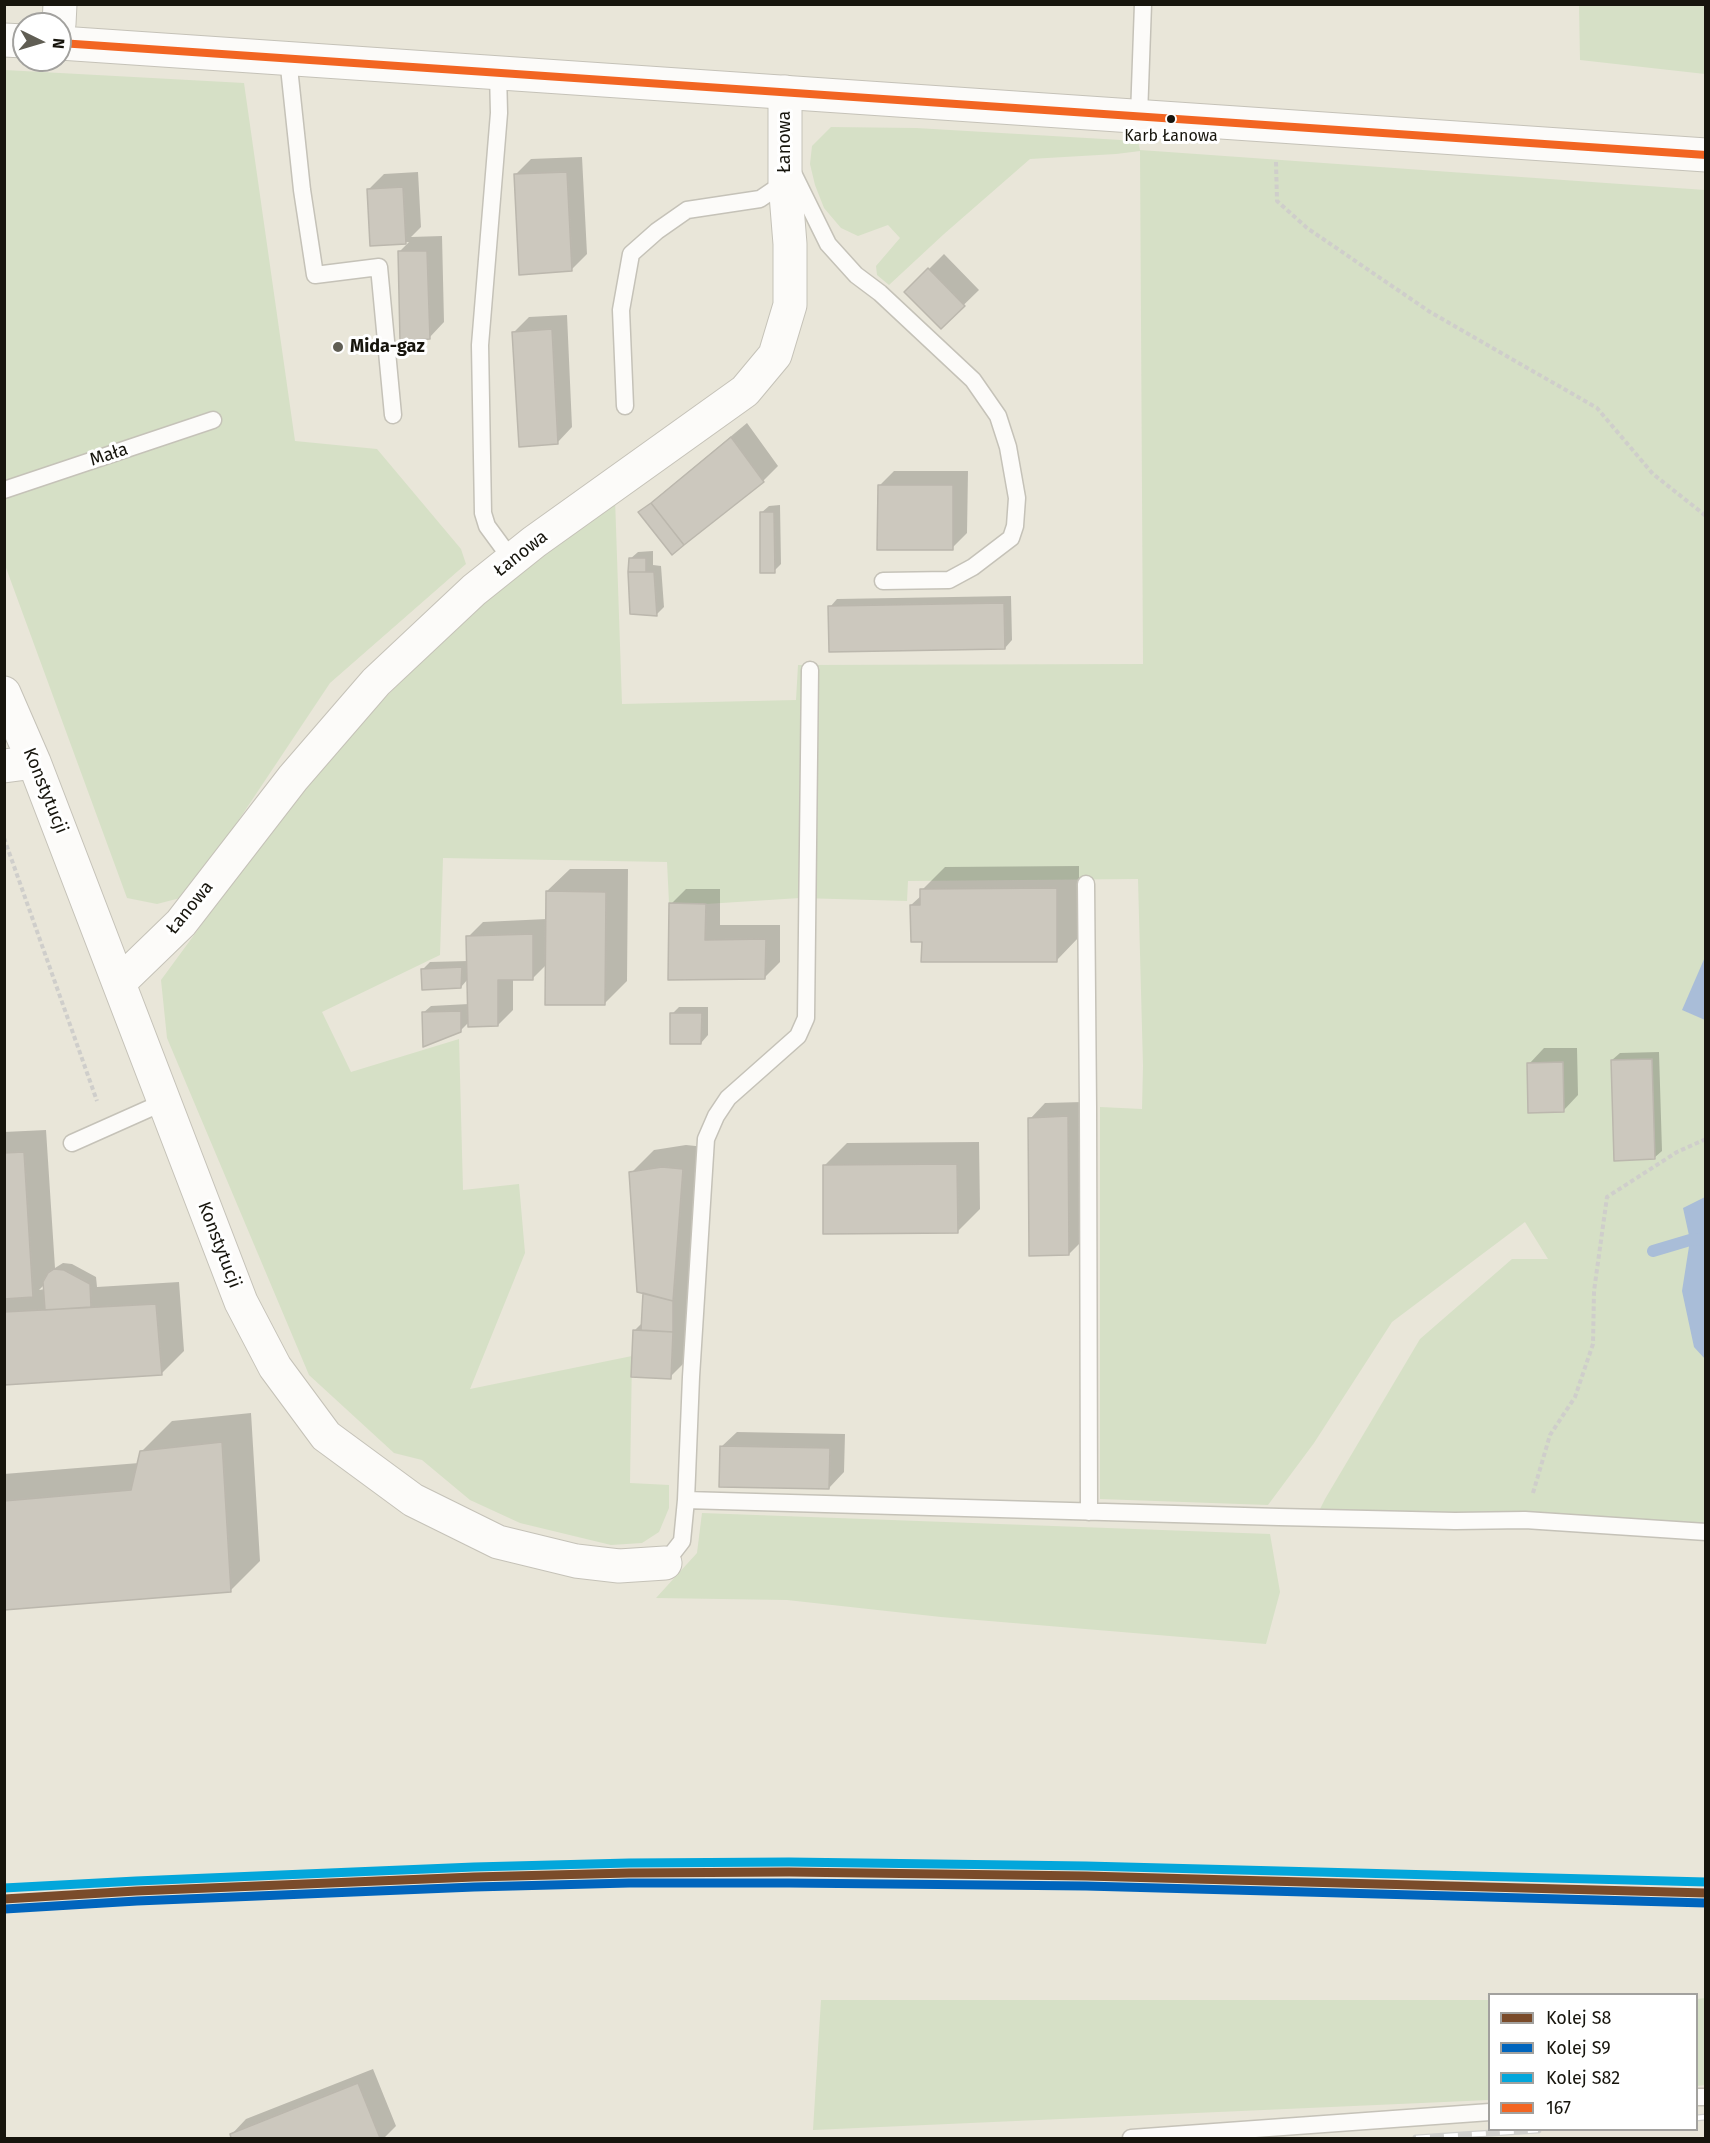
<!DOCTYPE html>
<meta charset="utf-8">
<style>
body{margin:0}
#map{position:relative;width:1710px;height:2143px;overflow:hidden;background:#e9e6d9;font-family:"Fira Sans",sans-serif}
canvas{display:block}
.frame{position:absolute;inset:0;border:6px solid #17150d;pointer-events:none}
.legend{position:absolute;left:1488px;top:1993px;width:210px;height:138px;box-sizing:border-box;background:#fff;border:2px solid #a2a19e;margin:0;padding:8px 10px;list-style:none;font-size:18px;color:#17150d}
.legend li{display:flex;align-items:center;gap:12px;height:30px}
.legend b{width:30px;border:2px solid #a2a19e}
.north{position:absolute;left:12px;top:12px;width:60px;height:60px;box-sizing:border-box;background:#fff;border:2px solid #a2a19e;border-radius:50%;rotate:95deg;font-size:16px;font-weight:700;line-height:24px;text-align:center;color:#17150d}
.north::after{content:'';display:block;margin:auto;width:21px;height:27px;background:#605e54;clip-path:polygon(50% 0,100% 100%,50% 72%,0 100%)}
</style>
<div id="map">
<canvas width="1710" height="2143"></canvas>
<div class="frame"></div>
<ul class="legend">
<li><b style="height:8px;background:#7a4b2a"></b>Kolej S8</li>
<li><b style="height:8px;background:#0065bd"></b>Kolej S9</li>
<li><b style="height:8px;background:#03a6db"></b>Kolej S82</li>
<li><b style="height:8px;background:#f26522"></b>167</li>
</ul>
<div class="north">N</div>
</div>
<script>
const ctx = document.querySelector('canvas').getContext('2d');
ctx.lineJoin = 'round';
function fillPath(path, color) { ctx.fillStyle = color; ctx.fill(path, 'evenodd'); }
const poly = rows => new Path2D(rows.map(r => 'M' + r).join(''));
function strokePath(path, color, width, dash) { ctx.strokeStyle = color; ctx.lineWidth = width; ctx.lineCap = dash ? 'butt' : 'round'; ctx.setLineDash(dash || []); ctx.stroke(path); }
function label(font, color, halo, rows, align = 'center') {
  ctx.font = font + ' "Fira Sans",sans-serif'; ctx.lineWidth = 6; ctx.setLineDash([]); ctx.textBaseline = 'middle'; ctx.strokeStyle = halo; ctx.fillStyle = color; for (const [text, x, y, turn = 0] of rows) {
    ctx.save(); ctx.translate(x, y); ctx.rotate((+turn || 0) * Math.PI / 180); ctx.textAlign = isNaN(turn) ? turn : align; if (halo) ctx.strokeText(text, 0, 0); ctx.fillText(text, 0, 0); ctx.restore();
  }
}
fillPath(poly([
 [1579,5,1705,5,1705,74,1580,60],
 [5,70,244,83,295,441,377,449,461,549,466,564,330,683,188,896,157,904,127,898,5,565],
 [831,127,916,128,1138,141,1140,150,1705,190,1706,957,1683,1010,1706,1020,1705,1525,1320,1509,1325,1499,1420,1339,1512,1259,1548,1259,1525,1222,1392,1322,1314,1443,1268,1505,1100,1499,1100,1107,1142,1109,1143,1066,1138,879,908,881,907,901,800,898,706,904,669,903,667,862,443,858,440,955,322,1012,351,1072,459,1039,463,1190,519,1184,525,1253,470,1389,632,1356,630,1483,669,1485,669,1508,659,1532,642,1543,611,1545,520,1523,470,1500,422,1460,394,1453,309,1375,167,1038,161,980,324,758,483,601,615,498,622,704,796,700,798,665,1143,664,1140,151,1116,154,1030,159,944,234,889,285,877,275,876,266,900,238,888,225,858,236,841,228,824,208,815,185,810,164,812,146],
 [702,1513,1270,1534,1280,1592,1266,1644,941,1617,787,1600,656,1598,697,1553],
 [1705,1998,1705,2085,1697,2086,1697,1999],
 [821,2000,1489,2000,1489,2100,813,2130]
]), '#d6e0c6');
fillPath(poly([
 [1705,957,1705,1020,1682,1010],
 [1705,1197,1705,1359,1694,1347,1682,1291,1690,1240,1683,1208]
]), '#a9bdd8');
fillPath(poly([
 [582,157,587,254,572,269,516,174,531,159],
 [418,172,421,227,411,237,442,236,444,322,429,338,399,252,409,242,371,244,369,189,384,174],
 [944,254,979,290,941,327,906,292],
 [567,315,572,427,557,443,514,332,529,317],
 [747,423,778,466,763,481,672,553,640,512],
 [894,471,968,471,967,533,952,548,879,486],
 [780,505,781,564,774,571,761,513,769,506],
 [653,551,653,565,661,566,664,607,657,614,630,559,638,552],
 [1011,596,1012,640,1005,648,830,607,837,599],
 [1079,866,1079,937,1057,960,911,905,922,895,922,890,945,867],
 [570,869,628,869,627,981,604,1004,547,964,533,978,513,979,513,1010,498,1025,469,1022,460,1031,423,1013,431,1006,469,1004,468,979,461,987,423,969,430,962,468,961,468,937,483,922,547,919,547,891],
 [686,889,720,889,720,925,780,925,780,962,765,977,669,978,671,904],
 [679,1007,708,1007,708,1035,701,1043,672,1014],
 [1544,1048,1577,1048,1578,1095,1563,1111,1529,1064],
 [1659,1052,1662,1151,1654,1158,1612,1060,1620,1053],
 [1083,1102,1084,1239,1069,1254,1030,1119,1045,1103],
 [46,1130,55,1268,63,1263,72,1264,96,1277,97,1287,179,1282,184,1351,161,1374,4,1384,4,1132],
 [45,1284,45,1289,39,1290],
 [979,1142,980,1209,957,1232,824,1166,847,1143],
 [686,1145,705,1147,693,1354,670,1377,635,1330,643,1322,645,1292,631,1173,654,1150],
 [251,1413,260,1561,230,1591,4,1609,4,1474,139,1463,142,1451,172,1421],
 [737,1432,845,1434,844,1472,829,1488,721,1447],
 [373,2069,396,2126,384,2138,233,2138,231,2135,246,2119]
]), '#0003');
strokePath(poly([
 [1653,1251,1690,1240,1706,1239]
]), '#a9bdd8', 12);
const building = poly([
 [567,172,572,271,519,275,514,174,567,172],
 [403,187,406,244,370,246,367,189,403,187],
 [398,251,427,251,430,339,400,341,398,251],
 [928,268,965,306,941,329,904,292,928,268],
 [552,329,558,444,519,447,512,332,552,329],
 [731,437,764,482,684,545,651,503,731,437],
 [878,485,953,485,953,550,877,550,878,485],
 [651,503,684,545,672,555,638,512,651,503],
 [760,512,774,512,775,573,760,573,760,512],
 [629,558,646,558,646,572,628,572,629,558],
 [628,572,654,572,657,616,630,614,628,572],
 [1004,603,1005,649,829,652,828,606,1004,603],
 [1057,888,1057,962,921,962,922,942,911,942,910,905,920,905,920,889,1057,888],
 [546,891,606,892,605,1005,545,1005,546,891],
 [669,903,706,904,705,940,766,939,765,979,668,980,669,903],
 [533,934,533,980,498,980,498,1026,468,1027,466,936,533,934],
 [462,967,461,988,422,990,421,969,462,967],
 [461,1011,461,1032,423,1047,422,1012,461,1011],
 [670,1013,702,1013,701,1044,670,1044,670,1013],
 [1652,1059,1655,1159,1614,1161,1611,1060,1652,1059],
 [1563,1062,1564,1112,1528,1113,1527,1063,1563,1062],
 [1068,1116,1069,1255,1029,1256,1028,1118,1068,1116],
 [24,1152,33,1297,4,1299,4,1153,24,1152],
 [957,1164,958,1233,823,1234,823,1165,957,1164],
 [662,1167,683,1169,673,1301,637,1292,629,1172,662,1167],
 [54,1269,64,1270,90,1284,91,1307,45,1310,43,1282,48,1273,54,1269],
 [643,1293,673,1301,673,1332,641,1330,643,1293],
 [156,1304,162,1375,4,1385,4,1312,156,1304],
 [633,1330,673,1332,671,1379,631,1377,633,1330],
 [222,1442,231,1592,4,1610,4,1501,131,1490,140,1451,222,1442],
 [720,1446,830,1448,829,1489,719,1487,720,1446],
 [358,2083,380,2138,231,2138,230,2134,358,2083]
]);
fillPath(building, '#ccc8be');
strokePath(building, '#bbb7ad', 1.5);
const lane = poly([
 [288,58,302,190,315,275,379,267,393,415],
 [498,72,499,113,480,345,483,513,487,526,512,560],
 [1139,116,1143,4],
 [792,171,828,244,856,275,880,293,973,380,998,416,1008,447,1017,498,1015,526,1011,538,973,567,949,580,883,581],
 [625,406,621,310,631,254,657,231,687,210,760,199,785,182],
 [4,490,213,420],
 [1086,884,1088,1107,1089,1512],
 [72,1143,164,1102],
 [686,1500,1279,1517,1455,1521,1525,1520,1706,1532],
 [665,1563,682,1541,686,1500,691,1377,706,1139,716,1116,728,1098,798,1036,806,1018,810,670],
 [1696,2097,1706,2097],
 [1131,2138,1490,2112]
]);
const street = poly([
 [59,24,60,4],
 [4,693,34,762,241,1302,275,1367,326,1436,413,1500,498,1542,576,1561,619,1566,665,1563],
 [4,766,34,762],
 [119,983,181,923,293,778,376,682,474,590,534,542,745,391,775,355,790,305,790,244,785,182,785,92]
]);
const secondary = poly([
 [4,40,24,41],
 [60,43,1706,155]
]);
strokePath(lane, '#c5c2b8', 19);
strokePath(street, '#c5c2b8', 35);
strokePath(secondary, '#c5c2b8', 35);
strokePath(poly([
 [1276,162,1277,201,1307,228,1430,312,1597,408,1653,474,1706,516],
 [4,838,97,1101],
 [1533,1493,1550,1435,1575,1397,1593,1344,1594,1291,1607,1197,1677,1152,1706,1139]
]), '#cfcecb', 4, [4.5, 3]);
strokePath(lane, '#fcfbf9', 16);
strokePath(street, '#fcfbf9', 33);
strokePath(secondary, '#fcfbf9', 33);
const rail = poly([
 [1696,2118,1706,2117],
 [1416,2138,1538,2130]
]);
strokePath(rail, '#d0d0cc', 7);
strokePath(rail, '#fff', 4.5, [14]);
strokePath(poly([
 [60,43,1706,155]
]), '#f26522', 8);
strokePath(poly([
 [4,1899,136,1891,474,1877,629,1873,789,1872,1086,1876,1706,1893]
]), '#7a4b2a', 9);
strokePath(poly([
 [5,1909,137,1901,474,1887,629,1883,789,1883,1086,1886,1706,1903]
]), '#0065bd', 9);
strokePath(poly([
 [4,1888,136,1881,474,1867,629,1863,789,1862,1086,1866,1706,1882]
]), '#03a6db', 9);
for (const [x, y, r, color] of [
 [1171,119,5,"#17150d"],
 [338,347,6,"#605e54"]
]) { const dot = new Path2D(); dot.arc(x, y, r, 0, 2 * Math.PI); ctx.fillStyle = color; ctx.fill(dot); strokePath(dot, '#fff', 2); }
label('16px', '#17150d', '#fff', [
 ["Karb Łanowa",1171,137]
]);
label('18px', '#17150d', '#fff', [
 ["Łanowa",785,142,-90],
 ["Mała",109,455,-18],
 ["Łanowa",521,554,-38],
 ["Konstytucji",45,791,68],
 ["Łanowa",190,908,-51],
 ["Konstytucji",219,1245,69]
]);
label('bold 18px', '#17150d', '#fff', [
 ["Mida-gaz",350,347]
], 'left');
</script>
